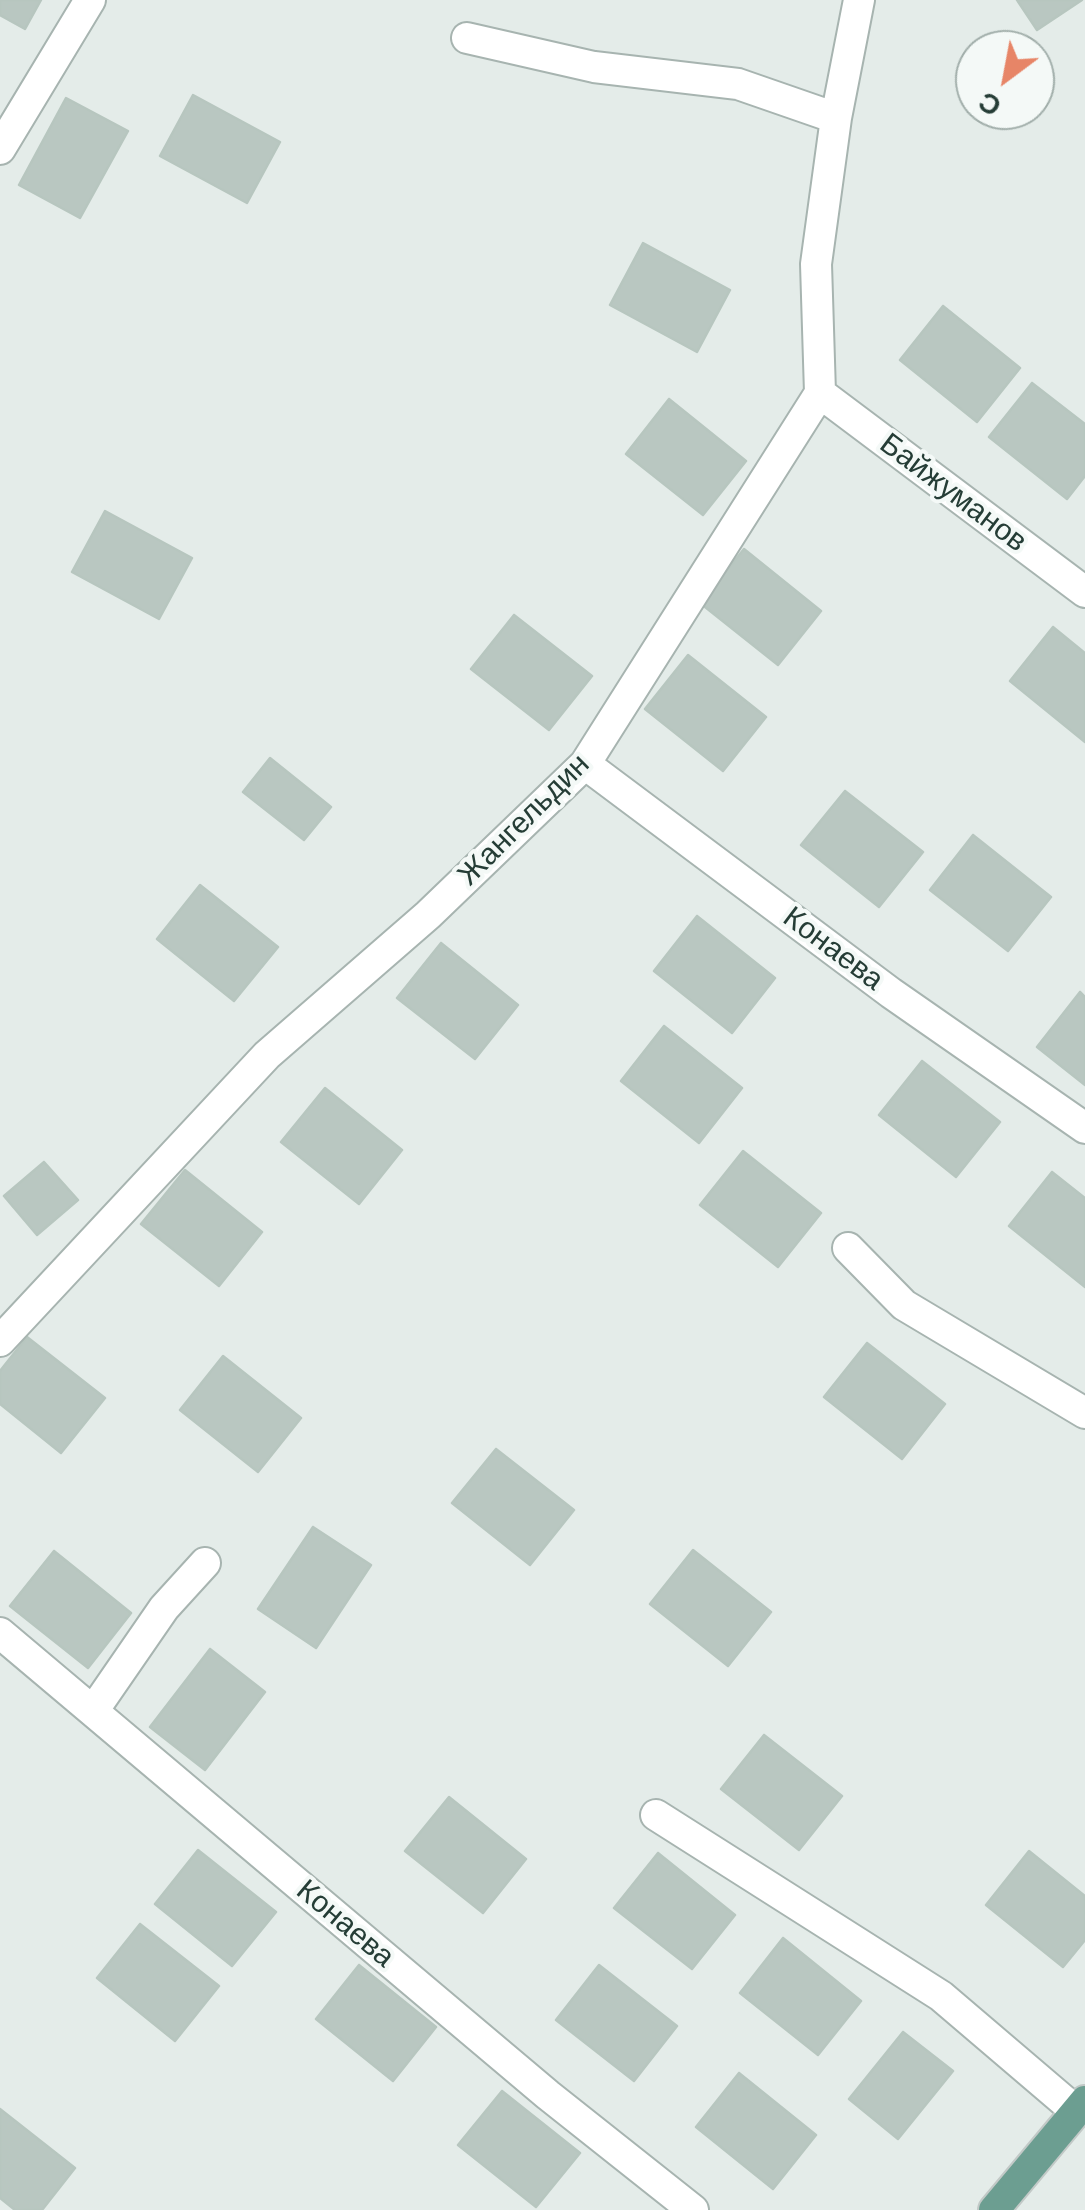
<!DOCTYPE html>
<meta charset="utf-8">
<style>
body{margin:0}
#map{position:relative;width:1085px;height:2210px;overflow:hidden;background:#e4ece9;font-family:"Work Sans",sans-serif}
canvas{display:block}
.north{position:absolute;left:955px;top:30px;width:100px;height:100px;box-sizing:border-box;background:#f4f9f7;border:2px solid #a1aeaa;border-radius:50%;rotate:212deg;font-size:28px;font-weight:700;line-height:40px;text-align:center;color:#253d36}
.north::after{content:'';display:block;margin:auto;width:35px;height:45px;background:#e78567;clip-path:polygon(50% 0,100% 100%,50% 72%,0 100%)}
</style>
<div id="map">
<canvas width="1085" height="2210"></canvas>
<div class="north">С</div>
</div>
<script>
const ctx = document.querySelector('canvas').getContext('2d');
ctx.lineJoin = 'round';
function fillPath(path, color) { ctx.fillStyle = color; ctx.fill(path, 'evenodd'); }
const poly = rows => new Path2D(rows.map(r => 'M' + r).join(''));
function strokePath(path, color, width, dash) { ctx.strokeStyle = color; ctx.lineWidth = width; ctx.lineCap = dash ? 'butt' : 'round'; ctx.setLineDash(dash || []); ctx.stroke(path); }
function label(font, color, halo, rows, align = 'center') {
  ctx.font = font + ' "Work Sans",sans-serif'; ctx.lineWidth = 8; ctx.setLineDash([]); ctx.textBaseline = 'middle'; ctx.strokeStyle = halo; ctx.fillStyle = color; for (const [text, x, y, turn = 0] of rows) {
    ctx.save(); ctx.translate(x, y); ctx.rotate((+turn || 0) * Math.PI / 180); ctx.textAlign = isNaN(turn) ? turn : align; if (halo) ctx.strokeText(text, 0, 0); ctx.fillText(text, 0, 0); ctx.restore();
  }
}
const building = poly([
 [0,0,41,0,25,29,0,15,0,0],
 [1017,0,1082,0,1037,30,1017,0],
 [193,95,280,142,247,203,160,156,193,95],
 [66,98,128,131,80,218,19,185,66,98],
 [643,243,730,290,697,352,610,305,643,243],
 [943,306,1020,368,977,422,900,360,943,306],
 [1032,383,1085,424,1085,476,1067,499,989,437,1032,383],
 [669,399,746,461,703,515,626,454,669,399],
 [105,511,192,558,159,619,72,572,105,511],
 [744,549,821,611,778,665,700,603,744,549],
 [514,615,592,676,549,730,471,669,514,615],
 [1053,627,1085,653,1085,742,1010,681,1053,627],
 [688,655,766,717,723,771,645,709,688,655],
 [270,758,331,807,304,840,243,792,270,758],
 [845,791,923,852,879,907,801,845,845,791],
 [973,835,1051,897,1008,951,930,890,973,835],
 [200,885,278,947,234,1001,157,939,200,885],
 [697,916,775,978,732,1033,654,971,697,916],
 [441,943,518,1005,475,1059,397,998,441,943],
 [1080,992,1085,997,1085,1085,1037,1047,1080,992],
 [664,1026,742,1088,699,1143,621,1081,664,1026],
 [922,1061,1000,1122,956,1177,879,1115,922,1061],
 [325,1088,402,1150,359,1204,281,1142,325,1088],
 [743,1151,821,1213,778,1267,700,1205,743,1151],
 [44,1162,78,1200,37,1235,4,1196,44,1162],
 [185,1170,262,1232,219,1286,141,1224,185,1170],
 [1052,1172,1085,1198,1085,1287,1009,1226,1052,1172],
 [27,1337,105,1398,61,1453,0,1404,0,1371,27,1337],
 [867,1343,945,1404,902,1459,824,1397,867,1343],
 [223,1356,301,1418,258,1472,180,1410,223,1356],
 [496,1449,574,1510,530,1565,452,1503,496,1449],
 [313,1527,371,1565,316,1648,258,1609,313,1527],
 [693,1550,771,1612,728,1666,650,1604,693,1550],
 [54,1551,131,1613,88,1668,10,1606,54,1551],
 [210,1649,265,1692,205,1770,150,1727,210,1649],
 [764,1735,842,1796,799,1850,721,1789,764,1735],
 [449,1797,526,1859,483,1913,405,1851,449,1797],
 [198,1850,276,1912,232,1966,155,1904,198,1850],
 [1029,1851,1085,1896,1085,1940,1063,1967,986,1905,1029,1851],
 [658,1853,735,1915,692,1969,614,1908,658,1853],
 [140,1924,219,1986,175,2041,97,1978,140,1924],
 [783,1938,861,2001,818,2055,740,1993,783,1938],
 [359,1965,436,2027,393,2081,316,2019,359,1965],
 [599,1965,677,2026,634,2081,556,2020,599,1965],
 [903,2032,953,2071,898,2139,849,2099,903,2032],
 [739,2073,816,2135,773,2189,696,2127,739,2073],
 [502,2091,580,2153,536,2207,458,2145,502,2091],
 [0,2109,75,2168,42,2210,15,2210,0,2198,0,2109]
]);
fillPath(building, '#b9c7c1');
strokePath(building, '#b7c6bf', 2.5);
const minor = poly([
 [467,38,594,67,738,84,836,118],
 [0,149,90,0],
 [820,393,1085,592],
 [585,764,891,993,1085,1128],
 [848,1248,904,1305,1085,1413],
 [0,1341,267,1055,428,915,585,764,820,393,816,264,836,118,859,0],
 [0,1633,548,2095,693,2210],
 [93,1711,164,1608,205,1563],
 [656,1815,941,1996,1077,2112]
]);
const major = poly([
 [994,2210,1085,2101]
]);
strokePath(minor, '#a7b4b0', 34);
strokePath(major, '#c2c9c7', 34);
strokePath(minor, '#fff', 30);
strokePath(major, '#6c9e91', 30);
label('30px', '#253d36', '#f4f9f7', [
 ["Байжуманов",953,493,37],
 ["Жангельдин",524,820,-45],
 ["Конаева",833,949,37],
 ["Конаева",345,1924,40]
]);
</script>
